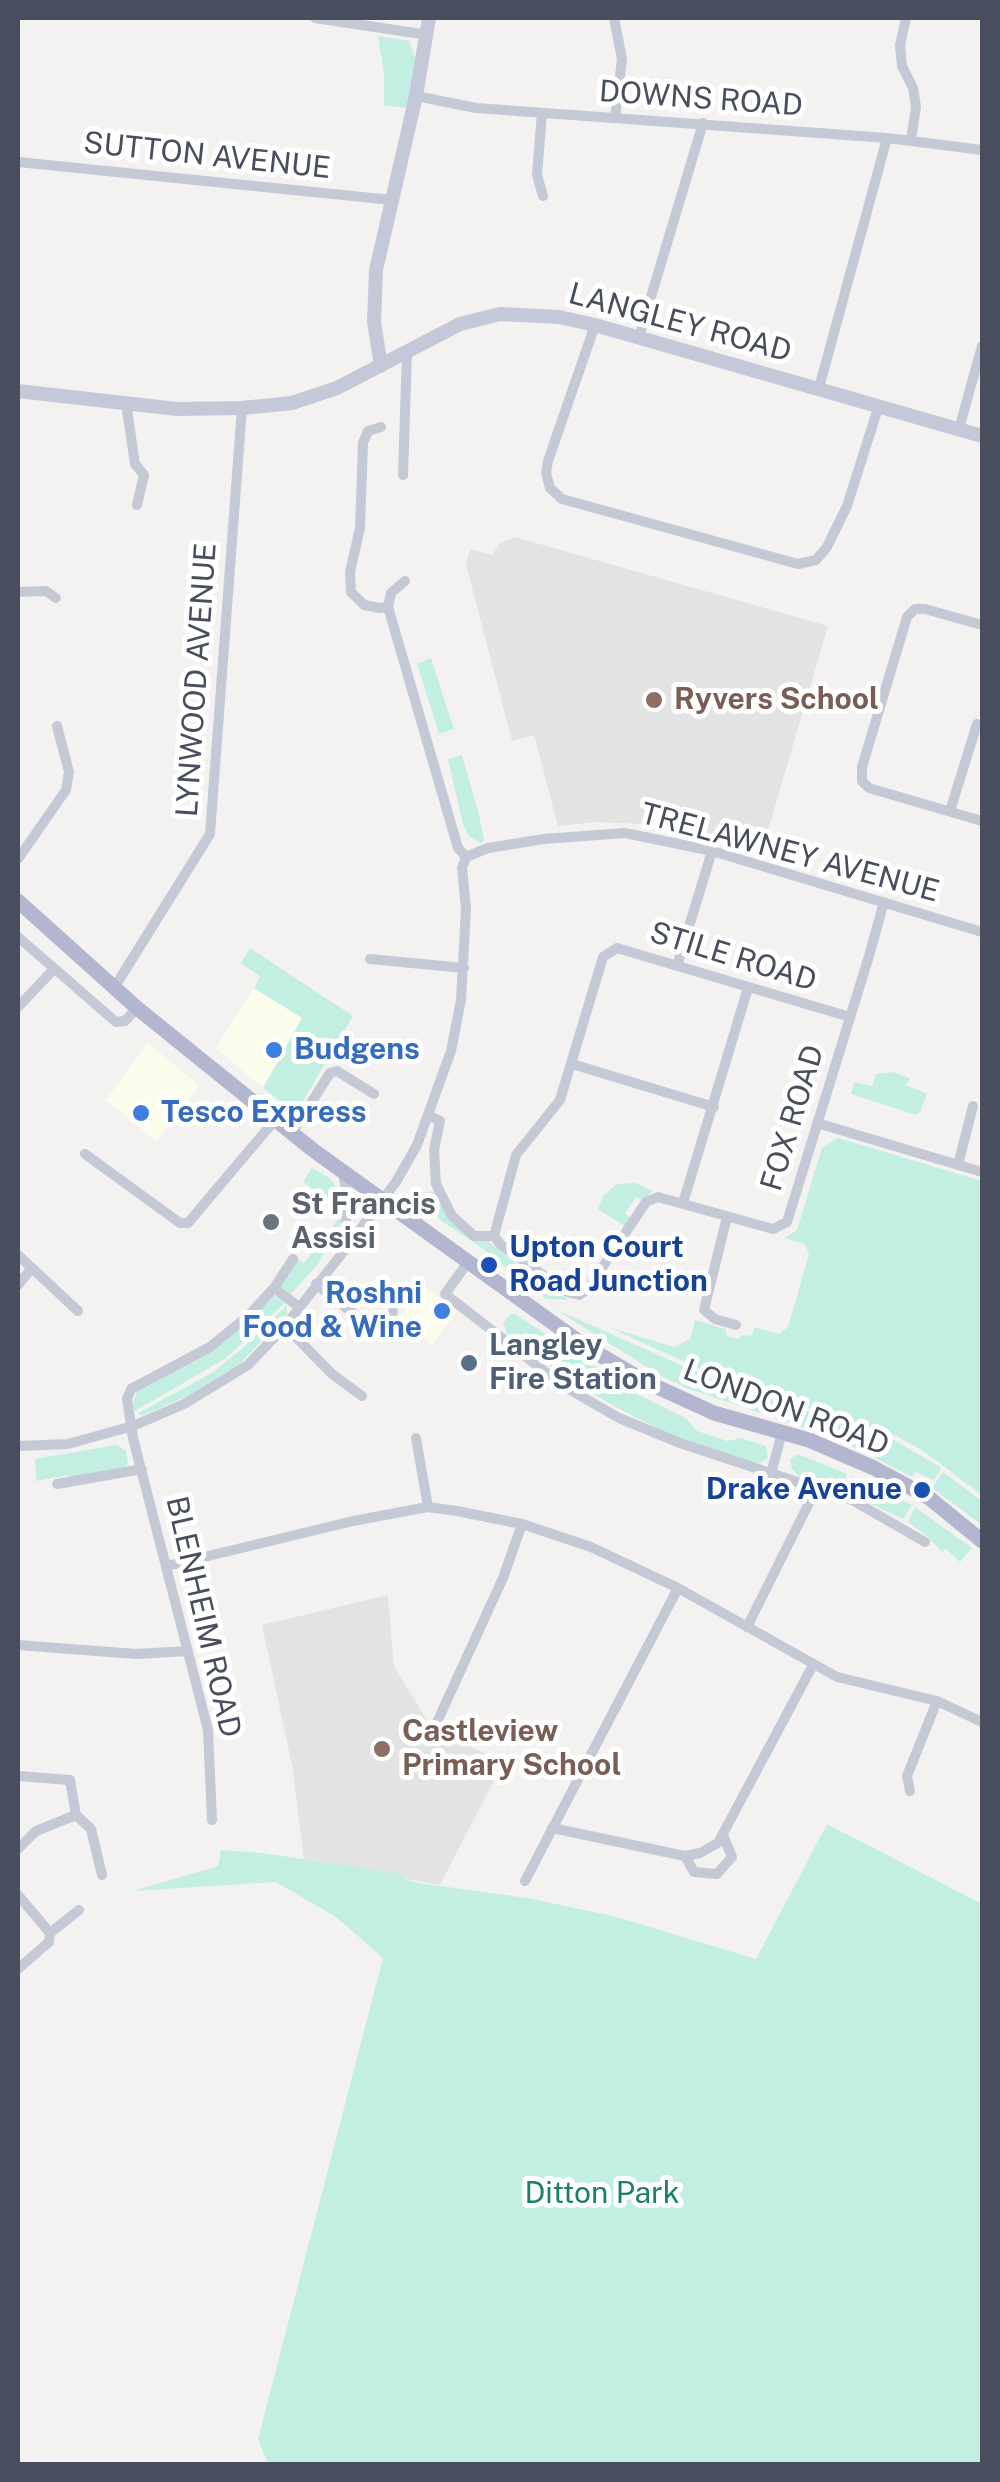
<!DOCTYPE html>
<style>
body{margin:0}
#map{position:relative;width:1000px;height:2482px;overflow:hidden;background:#f3f2f1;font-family:"Public Sans",sans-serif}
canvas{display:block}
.frame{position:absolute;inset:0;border:20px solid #494e5e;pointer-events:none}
</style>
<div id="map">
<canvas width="1000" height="2482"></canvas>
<div class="frame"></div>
</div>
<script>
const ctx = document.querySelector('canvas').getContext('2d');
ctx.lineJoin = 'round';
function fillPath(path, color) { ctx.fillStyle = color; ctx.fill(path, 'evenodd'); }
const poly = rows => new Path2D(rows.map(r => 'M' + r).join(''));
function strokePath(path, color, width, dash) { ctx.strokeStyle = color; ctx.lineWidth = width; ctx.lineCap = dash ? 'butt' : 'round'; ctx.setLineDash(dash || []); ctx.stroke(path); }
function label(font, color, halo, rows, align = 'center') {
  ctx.font = font + ' "Public Sans",sans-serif'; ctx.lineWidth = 10; ctx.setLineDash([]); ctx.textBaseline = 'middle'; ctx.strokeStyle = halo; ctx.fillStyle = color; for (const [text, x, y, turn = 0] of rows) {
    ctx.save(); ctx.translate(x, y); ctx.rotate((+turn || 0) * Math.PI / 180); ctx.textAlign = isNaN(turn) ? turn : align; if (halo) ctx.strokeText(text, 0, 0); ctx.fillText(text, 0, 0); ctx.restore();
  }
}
fillPath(poly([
 [254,988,302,1018,263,1088,216,1048],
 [148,1043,199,1086,156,1141,106,1100],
 [423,1286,457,1311,432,1344,398,1319]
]), '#fcfcec');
fillPath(poly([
 [515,537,828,626,761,854,695,834,642,824,596,822,558,826,534,735,512,741,466,564,470,549,492,555,500,543],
 [388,1595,394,1666,426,1719,424,1723,503,1763,440,1885,404,1879,403,1874,304,1859,292,1765,262,1625]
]), '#e4e3e3');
fillPath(poly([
 [378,36,409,41,420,71,413,109,384,105,384,74],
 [431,658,454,729,439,734,417,664],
 [462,755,479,815,484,840,481,843,469,836,463,824,448,759],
 [250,948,353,1016,296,1113,263,1088,302,1018,254,988,260,976,241,963],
 [892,1072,910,1078,906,1085,927,1094,920,1112,916,1115,851,1094,854,1082,872,1086,876,1074],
 [838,1138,982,1181,982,1495,922,1450,892,1434,732,1383,608,1327,674,1347,690,1339,695,1320,725,1329,727,1336,738,1339,742,1335,752,1336,754,1327,779,1334,788,1327,809,1254,805,1244,784,1238,797,1230,822,1148],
 [312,1168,329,1178,339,1190,342,1199,340,1224,318,1264,291,1294,280,1286,296,1258,304,1263,339,1218,335,1205,303,1182],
 [635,1183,653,1191,643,1200,636,1197,625,1213,630,1218,624,1226,598,1209,603,1196,617,1184],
 [437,1191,444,1206,523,1269,569,1300,546,1299,482,1248,440,1220,420,1193],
 [272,1295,286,1302,226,1358,135,1411,132,1406,137,1391,167,1374],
 [287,1305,287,1314,240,1364,185,1397,142,1416,138,1413,212,1373,244,1347],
 [555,1309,726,1385,815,1414,811,1430,689,1389,661,1376],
 [510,1314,515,1314,635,1393,687,1419,697,1431,727,1441,741,1438,766,1446,768,1458,756,1465,730,1457,665,1432,612,1405,561,1374,508,1335,503,1323],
 [822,1417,894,1440,940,1467,940,1470,934,1480,916,1472,912,1477,856,1448,816,1432],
 [116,1445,126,1450,128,1464,122,1469,70,1479,68,1475,36,1481,35,1459],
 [798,1454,847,1474,842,1490,800,1477,792,1469,790,1459],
 [943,1472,982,1501,982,1525,932,1488],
 [851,1476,912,1505,903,1519,846,1492],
 [915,1507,972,1548,960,1562,946,1549,942,1552,926,1535,908,1522],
 [827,1824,982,1904,982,2464,268,2464,258,2439,383,1958,336,1917,276,1882,133,1891,218,1866,221,1850,262,1853,404,1874,404,1879,418,1883,527,1898,613,1916,756,1959]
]), '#c2efe1');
strokePath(poly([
 [315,18,428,35],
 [614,18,622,59,615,118],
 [906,18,900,45,902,66,913,88,916,107,911,140],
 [416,96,476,108,887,138,982,150],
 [542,113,537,175,543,196],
 [18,162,392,200],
 [595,325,548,461,546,473,550,488,562,499,798,564,816,560,827,547,847,506,879,405],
 [639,337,703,123],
 [819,388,887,138],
 [126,403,135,464,144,475,137,505],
 [381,427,368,431,363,443,360,528,350,572,351,592,364,605,380,608,388,607,391,593,405,581],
 [959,429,982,346],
 [403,475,407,352],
 [18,592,46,591,56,598],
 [982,625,925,609,915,609,907,617,862,767,862,781,869,788,982,821],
 [950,811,977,724],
 [466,857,488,848,544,839,625,833,712,851,982,932],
 [18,859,66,790,69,772,57,726],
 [18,937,116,1022,125,1021,137,1008],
 [370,959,464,968],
 [677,966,712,851],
 [114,988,210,834,242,408],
 [18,1007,54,969],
 [850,1017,617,948,603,957,560,1100,516,1155,494,1236,501,1245,567,1292,579,1295,588,1289,646,1202,658,1197,773,1229,787,1222,869,956,884,902],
 [572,1064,714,1107],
 [428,1115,440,1121,434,1150,436,1184,452,1216,474,1236,494,1236],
 [817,1123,982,1172],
 [292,1133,330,1073,337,1071,374,1094],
 [85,1154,180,1223,188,1223,275,1120],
 [958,1165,973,1106],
 [683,1203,748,988],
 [727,1217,704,1310,715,1319,736,1325],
 [341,1250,349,1203,343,1174],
 [18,1255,78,1311],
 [468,1262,445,1294,565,1387,619,1418,680,1443,852,1500,925,1542],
 [316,1284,377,1332,393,1312],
 [18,1285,31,1269],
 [274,1288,299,1307],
 [285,1326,332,1374,362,1396],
 [416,1438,428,1507],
 [18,1446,68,1444,133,1426,184,1404,248,1365,285,1326,340,1256,396,1182,417,1145,451,1051,461,1000,466,909,462,868,466,857,458,848,388,607],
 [771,1474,782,1432],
 [57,1484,142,1469],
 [167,1566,353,1521,428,1507,457,1511,522,1524,591,1547,678,1588,837,1677,937,1701,982,1722],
 [747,1627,817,1487],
 [18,1645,136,1654,188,1651],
 [437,1722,503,1578,522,1524],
 [18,1776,70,1780,76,1815],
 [910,1791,907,1776,937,1701],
 [76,1815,91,1829,102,1875],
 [212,1820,208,1730,133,1438,127,1399,131,1389,210,1347,249,1315,274,1288,293,1259],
 [552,1828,685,1856,700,1853,718,1843,813,1665],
 [18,1849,36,1831,76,1815],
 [685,1856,694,1872,717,1874,732,1857,723,1835],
 [525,1881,678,1588],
 [18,1895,50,1933],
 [18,1969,49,1942,50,1933,79,1910]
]), '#c5c9d5', 10);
strokePath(poly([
 [381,366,374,322,376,270,416,96,429,18],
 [18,391,177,409,242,408,292,403,337,388,460,324,500,314,559,317,595,325,982,436]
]), '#c5c8d9', 14);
strokePath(poly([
 [18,901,137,1008,313,1150,585,1346,646,1382,714,1413,809,1440,874,1468,928,1497,982,1541]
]), '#b2b7cf', 15);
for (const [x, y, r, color] of [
 [654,700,10,"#8d6e63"],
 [274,1050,10,"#3f7fe0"],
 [141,1113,10,"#3f7fe0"],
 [271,1222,10,"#6b7280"],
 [489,1265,10,"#1a4fb4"],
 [442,1311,10,"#3f7fe0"],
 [469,1363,10,"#5c6f8a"],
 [922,1490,10,"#1a4fb4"],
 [382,1749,10,"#8d6e63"]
]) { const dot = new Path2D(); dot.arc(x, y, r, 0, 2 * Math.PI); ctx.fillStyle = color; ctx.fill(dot); strokePath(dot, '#fff', 4); }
label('30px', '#494e5e', '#fff', [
 ["DOWNS ROAD",701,99,4],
 ["SUTTON AVENUE",207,156,6],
 ["LANGLEY ROAD",680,323,15],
 ["LYNWOOD AVENUE",197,680,-86],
 ["TRELAWNEY AVENUE",790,853,15],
 ["STILE ROAD",733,957,17],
 ["FOX ROAD",793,1118,-73],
 ["LONDON ROAD",786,1408,21],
 ["BLENHEIM ROAD",203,1617,77]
]);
label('bold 30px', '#785e54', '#fff', [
 ["Ryvers School",674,700],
 ["Castleview",402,1732],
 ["Primary School",402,1766]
], 'left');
label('bold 30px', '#366cbe', '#fff', [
 ["Budgens",294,1050],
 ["Tesco Express",161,1113],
 ["Roshni",422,1294,"right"],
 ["Food & Wine",422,1328,"right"]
], 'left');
label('bold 30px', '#5b616d', '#fff', [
 ["St Francis",291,1205],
 ["Assisi",291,1239]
], 'left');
label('bold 30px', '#164399', '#fff', [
 ["Upton Court",509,1248],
 ["Road Junction",509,1282],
 ["Drake Avenue",902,1490,"right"]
], 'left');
label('bold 30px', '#4e5e75', '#fff', [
 ["Langley",489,1346],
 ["Fire Station",489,1380]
], 'left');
label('30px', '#19806d', '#fff', [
 ["Ditton Park",602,2194]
]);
</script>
